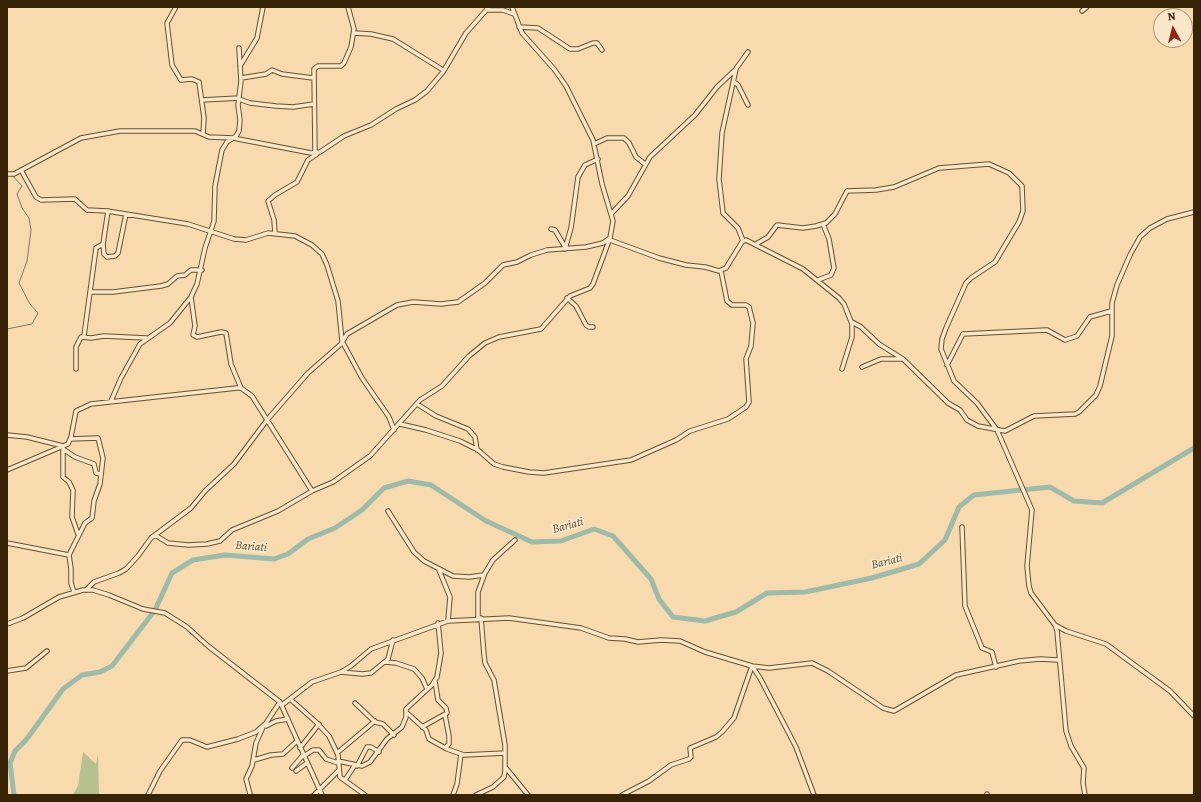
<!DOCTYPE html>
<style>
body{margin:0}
#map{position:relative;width:1201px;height:802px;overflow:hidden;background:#f7daad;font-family:Alegreya,serif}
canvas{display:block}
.frame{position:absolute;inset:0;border:8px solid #372305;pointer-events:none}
.north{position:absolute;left:1153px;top:8px;width:40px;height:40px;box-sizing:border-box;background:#fae7ca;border:1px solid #ac997b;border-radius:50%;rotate:353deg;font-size:11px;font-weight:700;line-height:16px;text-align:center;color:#372305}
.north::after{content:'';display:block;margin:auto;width:14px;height:18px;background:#8f2418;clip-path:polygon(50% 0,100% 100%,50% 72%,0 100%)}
</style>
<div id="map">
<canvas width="1201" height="802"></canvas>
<div class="frame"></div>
<div class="north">N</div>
</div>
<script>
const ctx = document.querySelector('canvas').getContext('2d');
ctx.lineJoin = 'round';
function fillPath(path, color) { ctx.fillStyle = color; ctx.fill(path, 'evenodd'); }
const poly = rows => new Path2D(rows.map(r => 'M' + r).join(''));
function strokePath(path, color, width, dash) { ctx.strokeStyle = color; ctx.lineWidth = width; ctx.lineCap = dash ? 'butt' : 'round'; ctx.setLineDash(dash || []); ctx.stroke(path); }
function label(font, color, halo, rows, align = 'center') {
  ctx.font = font + ' Alegreya,serif'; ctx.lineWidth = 3.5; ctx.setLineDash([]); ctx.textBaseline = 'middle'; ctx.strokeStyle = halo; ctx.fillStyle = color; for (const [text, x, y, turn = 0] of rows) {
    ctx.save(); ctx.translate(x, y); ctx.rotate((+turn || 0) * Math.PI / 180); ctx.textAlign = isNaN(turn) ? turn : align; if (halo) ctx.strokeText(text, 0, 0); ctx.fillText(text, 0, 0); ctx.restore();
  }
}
fillPath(poly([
 [83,752,96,764,98,754,99,795,73,795,78,786]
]), '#b7c18f');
strokePath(poly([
 [7,329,32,324,38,313,30,304,19,283,27,261,31,230,29,218,22,208,17,194,22,186,12,175]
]), '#747e67', 1);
strokePath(poly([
 [14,795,10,763,15,751,26,740,63,689,82,675,100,672,112,666,155,610,172,573,193,560,225,555,274,559,288,554,308,539,335,528,362,510,384,488,408,481,431,485,486,521,532,542,561,541,594,529,613,536,651,579,659,599,673,617,705,621,736,612,767,593,805,592,872,578,919,564,945,540,959,507,974,495,1050,487,1074,501,1102,503,1194,448]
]), '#9dbba8', 5);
const minor = poly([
 [176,7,167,23,172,65,181,80,192,79,199,82,204,118,203,134],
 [487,10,503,10,514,14],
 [1082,11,1087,7],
 [519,27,538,28,570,49,578,49,593,43,597,43,602,50],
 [354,33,371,34,393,39,443,70],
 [240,66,257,38,263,7],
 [736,69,722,133,719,179,723,213,738,228,743,241],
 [241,78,266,74,272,70,282,74,313,78],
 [734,82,738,85,748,105],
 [239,99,250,103,276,106,293,107,314,104],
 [202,100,239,98],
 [594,144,607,138,624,138,629,143,636,157,645,164],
 [315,153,314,69,318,66,341,66,344,63,351,47,354,29,348,7],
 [21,170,36,197,41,200,75,199,87,210,107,211,188,224,234,239,246,240,268,233,295,236,312,245,322,254,327,265,338,301,342,341,362,378,389,417,394,430],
 [7,174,14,174,81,138,120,131,195,131,209,137,233,138,311,153,320,152,344,136,371,125,396,109,415,100,427,91,443,72,466,33,489,7],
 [108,211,103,244,104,254,107,257,115,256,118,253,126,214],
 [611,214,628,196,650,157,695,115,717,87,735,70,748,52],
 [551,229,555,230,565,247],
 [275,233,274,220,268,201,275,195,297,182,308,160,317,154],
 [610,240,659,258,686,265,705,267,719,271,726,268,742,242,746,240,803,269,839,298,844,304,852,324,852,337,842,369],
 [756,244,768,237,777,225,803,228,816,226,826,223,835,214,847,191,876,190,894,187,939,168,989,164,1009,173,1022,186,1023,211,1019,222,995,262,971,278,966,283,946,328,942,339,941,349,954,381,977,403,997,430,1032,510,1027,566,1029,586,1031,593,1055,625,1057,631,1066,731,1071,746,1084,768,1083,783,1085,795],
 [565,249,571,228,578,177,585,165,598,159],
 [818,280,831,275,834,268,829,239,823,224],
 [90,292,113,292,161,286,168,284,177,276,185,275,191,270,202,270],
 [191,297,195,326,193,335,197,337,221,332,226,333,231,364,241,388],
 [567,298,576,306,586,325,589,327,593,327],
 [852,322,861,327,879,344,903,359,948,403,960,410,967,420,978,426,1005,431,1034,416,1075,414,1079,412,1096,395,1100,386,1112,336,1112,303,1117,285,1130,255,1140,237,1150,228,1167,219,1194,212],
 [84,336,96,248,103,244],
 [947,365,963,334,1047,330,1065,340,1077,336,1090,317,1111,311],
 [862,367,881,359,902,359],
 [76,369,76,347,81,337,91,338,104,336,146,338],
 [111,401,121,378,140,344,170,323,191,297,197,284,205,248,214,221,215,186,222,150,227,142,236,136,239,131,240,120,238,105,241,81,239,48],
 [417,404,436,416,468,429,475,437,477,450],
 [400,424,426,430,460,441,478,450,494,464,503,467,529,472,544,473,631,460,676,440,690,431,728,419,746,407,749,402,746,359,751,346,753,323,749,307,746,305,732,305,727,301,721,271],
 [7,435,27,437,63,446,63,477,69,482,73,490,72,517,78,534],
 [63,449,75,457,94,464,96,473,100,474],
 [7,470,68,444,71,437,76,411,91,404,237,388,241,388,252,396,312,491],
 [388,511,414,552,424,561,453,576,469,577,484,575],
 [962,527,965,606,982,648,992,652,996,667],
 [155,535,168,543,188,545,207,544,220,541,232,530,278,511,312,491,333,482,370,456,420,400,442,386,469,356,485,343,499,337,541,329,570,296,590,288,593,284,610,238],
 [7,543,69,555,71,569,71,583,74,592],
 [69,555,85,523,92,518,94,501,100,484,103,458,98,438,70,439],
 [439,570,450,597,448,621],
 [86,590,94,582,119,573,126,569,138,556,151,538,191,508,205,491,234,464,267,420,308,373,341,344,347,334,397,305,413,302,441,304,458,302,485,283,503,265,517,262,531,255,547,250,586,247,603,243,610,238,613,221,602,184,593,140,566,86,554,69,522,33,512,7],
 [478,619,478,592,485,573,493,560,515,540],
 [7,624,23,618,59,597,83,590,93,590,109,595,143,609,165,613,187,627,208,646,280,702,322,795],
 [1055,625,1066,631,1106,644,1170,691,1194,716],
 [385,662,396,663,414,669,422,678,427,689],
 [7,671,26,668,47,651],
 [341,672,362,674,371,673,388,659,393,640],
 [290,699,316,722,329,736,338,755,340,777,365,795],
 [355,703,375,722,383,724,394,735],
 [282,705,312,682,341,672,351,666,371,649,448,621,509,618,581,628,609,638,625,639,638,642,661,640,680,641,705,652,752,666,760,678,796,747,814,795],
 [406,712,426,730,429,739,447,749,464,755,505,753],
 [266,726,276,721,288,719],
 [422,727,447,713,446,708,438,700,435,681],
 [300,748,319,724],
 [445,748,449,744,449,736,445,715],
 [337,753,375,721],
 [304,756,313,750,319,750,326,759,338,763],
 [254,760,271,755,283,754,297,741],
 [338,761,362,766,370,762,387,739,402,727,406,717,406,709,432,685,437,677,441,653,438,623],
 [357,766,367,747,371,747,379,752],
 [292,768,304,754],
 [506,768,528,795],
 [296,771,307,763],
 [345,780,355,765],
 [250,794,246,779,252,766,256,743,263,727],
 [148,795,160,771,182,740,190,740,207,747,238,739,256,732,266,723,280,702],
 [314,795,338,771],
 [453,795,457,784,461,754],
 [476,795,493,787,504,777,505,771,505,745,494,680,485,663,484,655,481,618],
 [622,795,649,781,671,765,689,759,691,757,690,748,716,737,722,732,734,718,752,666,769,668,812,663,828,671,883,708,894,711,956,675,1019,661,1040,659,1058,660],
 [987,795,987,794]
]);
strokePath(minor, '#67512f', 5.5);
strokePath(minor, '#fae7ca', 3.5);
label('italic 12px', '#565136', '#fae7ca', [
 ["Bariati",568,526,-15],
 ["Bariati",251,547,5],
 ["Bariati",887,562,-14]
]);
</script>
